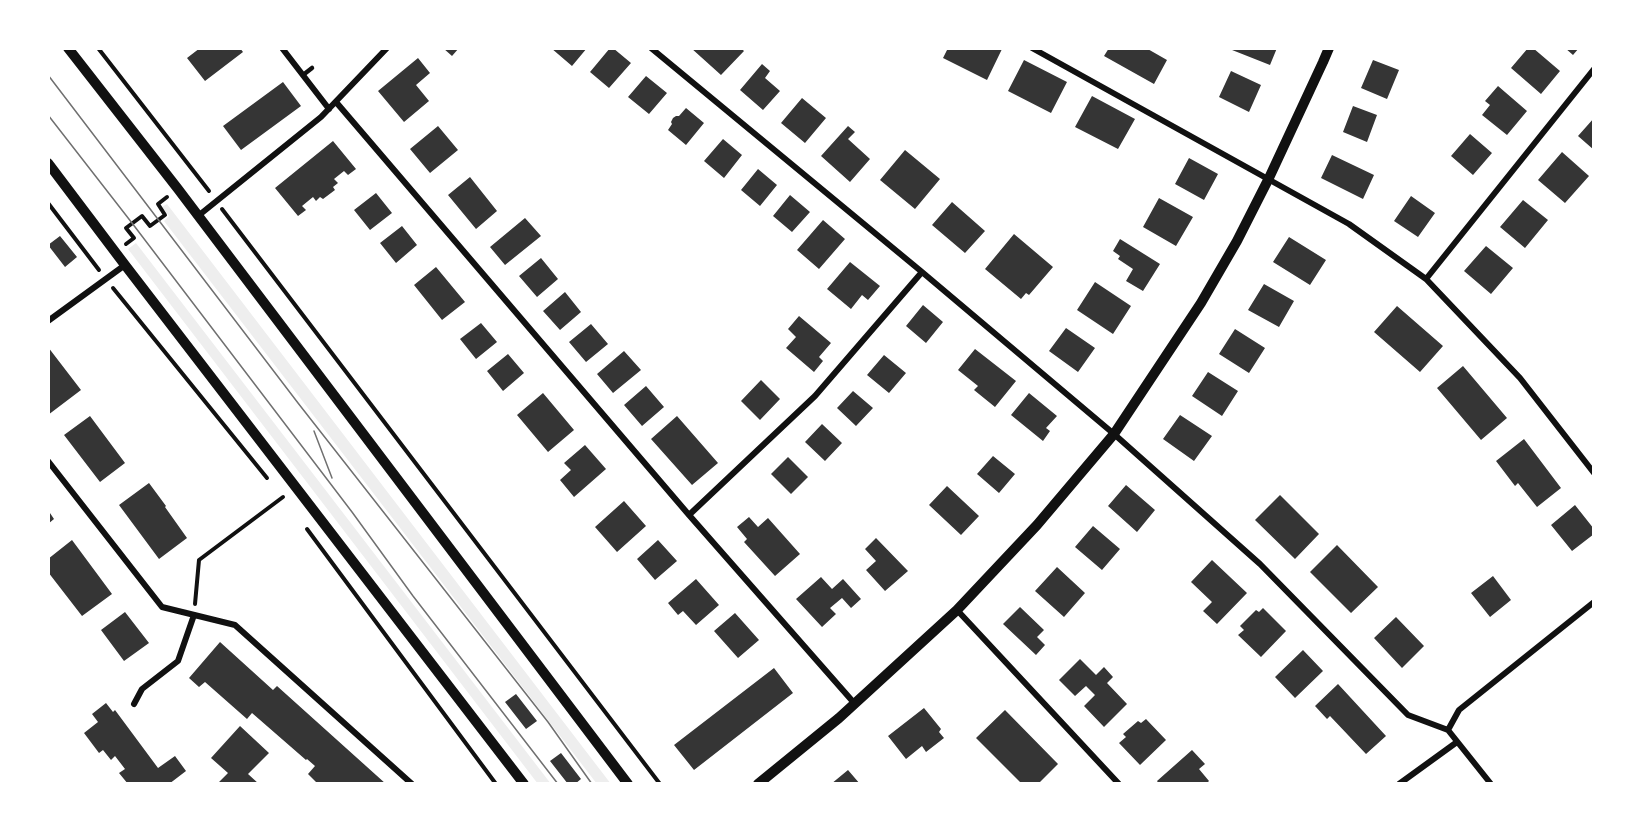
<!DOCTYPE html>
<style>
body{margin:0}
#map{position:relative;width:1642px;height:832px;overflow:hidden;background:#fff;font-family:Lato,sans-serif}
canvas{display:block}
.frame{position:absolute;inset:0;border:50px solid #fff;pointer-events:none}
</style>
<div id="map">
<canvas width="1642" height="832"></canvas>
<div class="frame"></div>
</div>
<script>
const ctx = document.querySelector('canvas').getContext('2d');
ctx.lineJoin = 'round';
function fillPath(path, color) { ctx.fillStyle = color; ctx.fill(path, 'evenodd'); }
const poly = rows => new Path2D(rows.map(r => 'M' + r).join(''));
function strokePath(path, color, width, dash) { ctx.strokeStyle = color; ctx.lineWidth = width; ctx.lineCap = dash ? 'butt' : 'round'; ctx.setLineDash(dash || []); ctx.stroke(path); }
fillPath(poly([
 [167,204,611,784,597,784,164,221,169,216,162,207],
 [136,243,551,784,538,784,128,249]
]), '#eee');
fillPath(poly([
 [200,48,240,48,243,52,205,81,187,58],
 [443,48,459,48,452,56],
 [551,48,587,48,572,66],
 [610,48,613,48,631,63,609,88,590,72],
 [691,48,741,48,744,51,721,75],
 [948,48,1000,48,1002,49,987,80,943,58],
 [1109,48,1146,48,1167,60,1154,84,1104,56],
 [1227,48,1277,48,1270,65],
 [1528,48,1533,48,1560,71,1541,94,1511,68],
 [1565,48,1579,48,1573,55],
 [418,58,430,73,416,85,429,101,404,122,378,91],
 [1024,60,1067,82,1051,113,1008,91],
 [1373,60,1399,70,1387,99,1361,88],
 [762,64,770,71,765,78,780,91,763,110,740,90],
 [1231,71,1261,85,1249,112,1219,97],
 [646,76,667,93,649,114,628,97],
 [283,82,301,106,241,150,223,126],
 [1498,86,1527,111,1507,135,1482,115,1490,105,1485,101],
 [1092,96,1135,119,1118,149,1075,127],
 [802,98,826,118,805,143,781,123],
 [1353,106,1377,115,1367,142,1343,132],
 [686,108,704,123,686,145,668,130,672,124,671,122,673,118,676,116,679,116],
 [1594,118,1594,150,1578,136],
 [438,126,458,150,430,173,410,149],
 [848,126,855,132,848,139,870,159,850,182,821,156],
 [1470,134,1492,153,1473,175,1451,156],
 [723,139,742,155,724,178,704,161],
 [333,141,356,169,348,175,344,171,334,179,338,183,333,187,335,190,323,199,320,197,316,201,313,197,302,206,306,210,298,216,275,188],
 [905,150,940,179,915,209,880,180],
 [1562,152,1589,176,1565,203,1538,180],
 [1332,155,1374,175,1363,199,1321,178],
 [1189,158,1218,174,1204,200,1175,184],
 [758,169,777,185,760,206,741,190],
 [470,177,497,211,476,229,448,195],
 [376,193,392,213,370,230,354,210],
 [790,195,810,212,792,232,773,216],
 [1411,196,1435,213,1418,237,1394,221],
 [1159,198,1193,217,1176,246,1143,227],
 [1523,200,1548,220,1525,248,1500,227],
 [952,202,985,231,965,253,932,225],
 [525,218,541,236,505,265,490,247],
 [823,220,845,239,819,269,797,250],
 [402,226,417,245,396,263,380,243],
 [1014,234,1053,267,1029,295,1026,293,1021,299,985,269],
 [60,236,77,257,65,267,48,245],
 [1289,237,1326,260,1310,285,1273,262],
 [1120,239,1160,264,1143,291,1126,281,1133,269,1118,259,1120,256,1113,251],
 [1486,246,1513,268,1491,294,1464,271],
 [541,258,558,279,537,297,519,276],
 [850,262,880,286,868,300,862,295,851,309,827,289],
 [436,267,465,302,442,320,414,285],
 [1095,282,1131,306,1113,334,1077,310],
 [1264,284,1294,301,1279,327,1248,310],
 [565,292,581,312,560,330,543,311],
 [923,305,943,322,926,343,906,326],
 [1397,306,1443,346,1420,372,1374,332],
 [799,316,831,343,819,357,823,361,814,372,786,348,796,337,788,329],
 [481,323,497,342,476,359,460,339],
 [591,324,608,344,586,362,569,342],
 [1066,328,1095,348,1078,372,1049,351],
 [1235,329,1265,348,1249,373,1219,354],
 [48,347,81,390,48,415],
 [975,349,1016,381,995,407,974,390,978,386,958,370],
 [624,351,641,370,613,393,597,374],
 [508,354,524,373,503,391,487,371],
 [884,355,906,373,889,393,867,375],
 [1463,366,1507,418,1481,440,1437,388],
 [1208,372,1238,391,1222,416,1192,396],
 [761,380,780,399,760,420,741,401],
 [646,386,664,407,642,426,624,405],
 [853,391,873,408,856,426,837,408],
 [543,393,574,430,548,452,517,415],
 [1029,393,1057,416,1046,428,1050,431,1043,441,1011,415],
 [1180,415,1212,436,1194,461,1163,439],
 [90,416,125,463,100,482,64,435],
 [677,416,718,463,692,485,651,439],
 [822,424,842,443,825,461,805,442],
 [1524,439,1561,488,1537,507,1518,483,1515,486,1496,461],
 [585,445,606,469,574,497,560,480,571,470,564,463],
 [993,456,1015,474,999,493,977,474],
 [788,457,808,477,791,494,771,474],
 [149,483,166,506,165,507,187,538,159,559,119,505],
 [1126,485,1155,510,1137,532,1108,506],
 [947,486,979,516,961,535,929,505],
 [1280,495,1319,534,1295,559,1255,520],
 [624,501,646,526,617,552,595,527],
 [1575,505,1594,529,1594,534,1572,551,1551,525],
 [48,510,54,519,48,524],
 [749,517,758,527,768,518,800,554,775,576,744,542,747,539,737,527],
 [1093,526,1120,549,1102,570,1075,547],
 [876,538,908,571,885,591,866,570,876,561,865,549],
 [72,540,112,594,82,616,48,572,48,559],
 [658,540,677,561,655,580,637,559],
 [1337,545,1378,587,1351,613,1310,572],
 [1212,560,1247,593,1217,624,1203,611,1212,602,1191,582],
 [1057,567,1085,593,1064,617,1035,591],
 [1493,576,1511,600,1490,617,1471,593],
 [821,577,832,589,843,579,861,599,851,608,842,598,830,608,836,614,822,627,796,599],
 [696,579,719,605,696,625,683,611,678,615,668,603],
 [1020,607,1044,630,1037,637,1045,645,1036,655,1003,624],
 [1263,608,1286,631,1261,657,1238,635,1244,630,1240,626,1256,610,1259,612],
 [125,612,149,643,124,661,101,630],
 [735,613,759,640,738,658,714,631],
 [1396,617,1424,646,1402,668,1374,638],
 [220,642,273,690,277,686,386,784,315,784,316,782,308,774,315,766,307,759,306,760,252,713,247,719,205,682,199,687,189,678],
 [1303,650,1323,671,1295,698,1275,677],
 [1080,659,1096,675,1104,667,1113,677,1107,683,1127,704,1104,727,1084,706,1095,695,1086,686,1075,696,1059,680],
 [774,668,793,693,694,770,674,745],
 [1338,684,1386,736,1366,754,1330,716,1327,719,1315,706],
 [516,694,537,721,526,729,505,702],
 [106,703,113,712,115,710,158,768,175,756,186,771,169,784,128,784,119,773,125,769,115,756,111,760,103,750,99,753,84,733,98,722,92,714],
 [924,708,941,729,939,732,944,738,926,752,922,746,906,759,888,736],
 [1005,710,1058,764,1038,784,1022,784,976,738],
 [1146,719,1166,740,1140,765,1119,743,1126,737,1123,734,1138,721,1141,723],
 [240,726,269,753,248,774,259,784,217,784,228,773,211,758],
 [1192,750,1205,764,1199,769,1209,781,1206,784,1159,784,1157,781],
 [561,753,581,779,575,784,568,784,550,761],
 [848,770,860,784,831,784]
]), '#353535');
strokePath(poly([
 [98,48,209,191],
 [48,203,99,270],
 [222,209,660,784],
 [126,244,134,238,126,228,142,216,150,226,165,215,158,204,167,197],
 [113,288,267,478],
 [307,529,496,784],
 [195,604,199,560,283,497]
]), '#111', 4);
strokePath(poly([
 [303,75,312,68]
]), '#111', 4.5);
strokePath(poly([
 [282,48,329,109],
 [651,48,922,272,1114,434,1260,564,1408,715,1448,730,1491,784],
 [1032,48,1349,224,1426,279,1520,378,1594,473],
 [336,102,689,515,855,704],
 [198,216,321,117,387,48],
 [1426,279,1594,69],
 [48,321,125,265],
 [48,461,162,607,235,625,412,784],
 [689,515,815,396,922,272],
 [957,610,1119,784],
 [134,704,142,689,178,661,194,615],
 [1448,730,1459,710,1594,602],
 [1399,784,1457,742]
]), '#111', 6);
strokePath(poly([
 [68,48,178,189,628,784],
 [48,163,125,265,524,784],
 [758,784,839,718,957,610,1037,525,1114,434,1201,303,1237,241,1269,178,1323,62,1329,48]
]), '#111', 10);
strokePath(poly([
 [48,75,298,403,548,722,592,784],
 [48,115,132,223,352,512,413,596,558,784],
 [314,431,332,478]
]), '#707070', 1.5);
</script>
